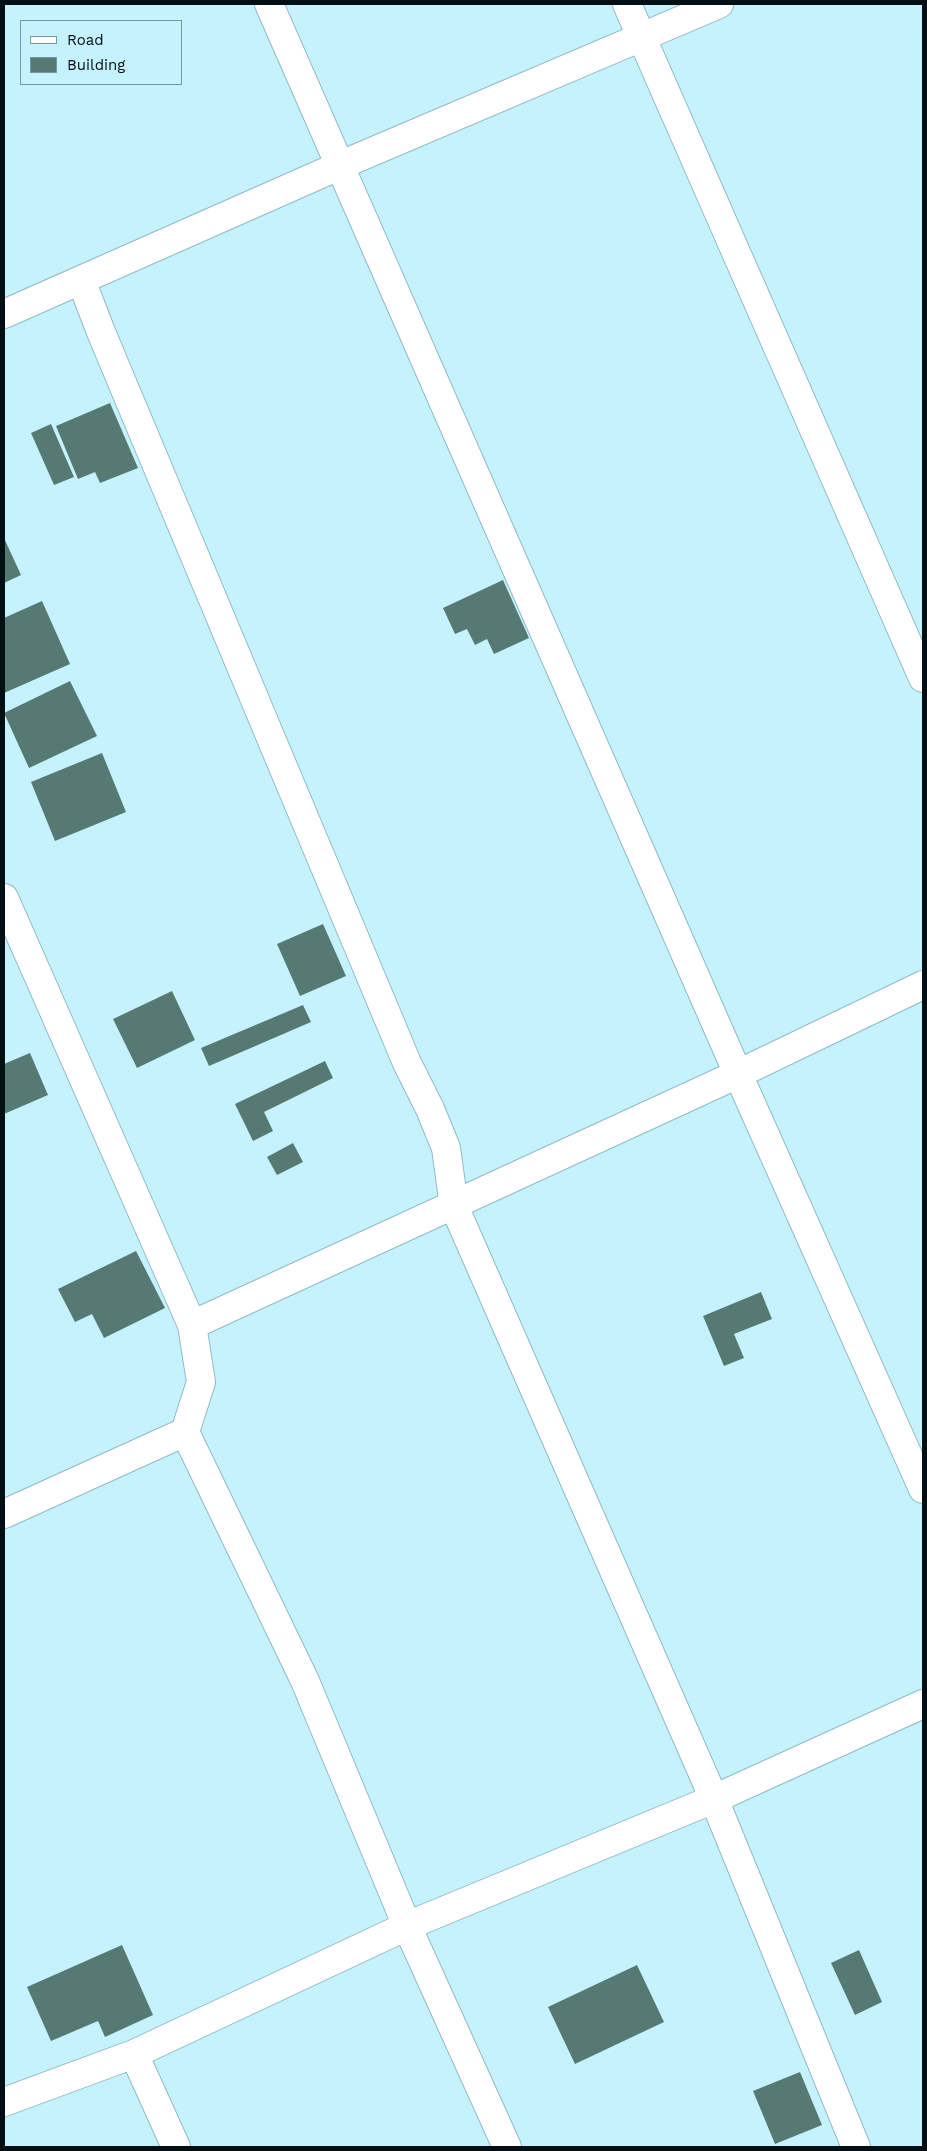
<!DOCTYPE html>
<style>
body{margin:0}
#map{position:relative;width:927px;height:2151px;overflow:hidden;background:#c6f2fd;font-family:"Work Sans",sans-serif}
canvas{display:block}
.frame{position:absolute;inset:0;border:5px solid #010f12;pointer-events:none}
.legend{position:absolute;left:20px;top:20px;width:162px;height:65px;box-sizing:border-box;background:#c6f2fd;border:1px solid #77979f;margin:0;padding:6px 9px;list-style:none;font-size:15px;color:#010f12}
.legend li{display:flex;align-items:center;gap:10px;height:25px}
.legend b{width:25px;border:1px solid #77979f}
</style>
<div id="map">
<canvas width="927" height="2151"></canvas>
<div class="frame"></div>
<ul class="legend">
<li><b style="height:6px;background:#fff"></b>Road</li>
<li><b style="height:14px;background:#567974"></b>Building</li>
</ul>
</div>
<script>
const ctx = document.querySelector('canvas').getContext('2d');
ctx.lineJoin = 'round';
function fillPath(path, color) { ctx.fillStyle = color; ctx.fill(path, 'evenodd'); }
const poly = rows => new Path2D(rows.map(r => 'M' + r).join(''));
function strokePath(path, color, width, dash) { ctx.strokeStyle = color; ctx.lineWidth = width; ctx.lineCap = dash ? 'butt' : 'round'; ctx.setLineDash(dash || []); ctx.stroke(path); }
fillPath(poly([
 [110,403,138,468,100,483,95,472,78,479,56,426],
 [51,424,74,477,54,485,31,433],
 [4,538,21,575,4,583],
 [503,580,529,638,494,654,487,639,475,645,467,629,455,634,443,608],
 [42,601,70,664,4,693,4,618],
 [70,681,97,736,29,768,4,713],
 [102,753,126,812,55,841,31,782],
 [323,924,346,976,300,996,277,944],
 [172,991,195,1040,137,1068,113,1019],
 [303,1005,311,1022,209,1066,201,1048],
 [30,1053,48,1095,4,1114,4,1064],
 [325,1061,333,1078,264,1112,273,1131,253,1141,235,1104],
 [293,1143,303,1162,277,1175,267,1157],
 [136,1251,165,1308,104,1338,92,1314,75,1322,58,1289],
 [761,1292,772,1319,734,1334,744,1358,724,1366,703,1316],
 [122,1945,153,2015,105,2037,98,2021,51,2041,27,1987],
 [859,1950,882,2002,855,2015,831,1963],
 [637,1965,664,2022,575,2064,548,2007],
 [800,2072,822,2125,775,2144,753,2091]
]), '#567974');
const street = poly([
 [269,4,738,1074,923,1489],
 [627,4,923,678],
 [81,280,101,332,407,1063,430,1109,446,1148,454,1206,714,1799,856,2147],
 [4,314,341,165,719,4],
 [4,898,192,1325],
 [185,1432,305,1681,407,1926,507,2147],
 [4,1514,185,1432,201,1382,192,1325,738,1074,923,985],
 [134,2054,176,2147],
 [4,2102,134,2054,407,1926,714,1799,923,1704]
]);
strokePath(street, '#90bac5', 30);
strokePath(street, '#fff', 28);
</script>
